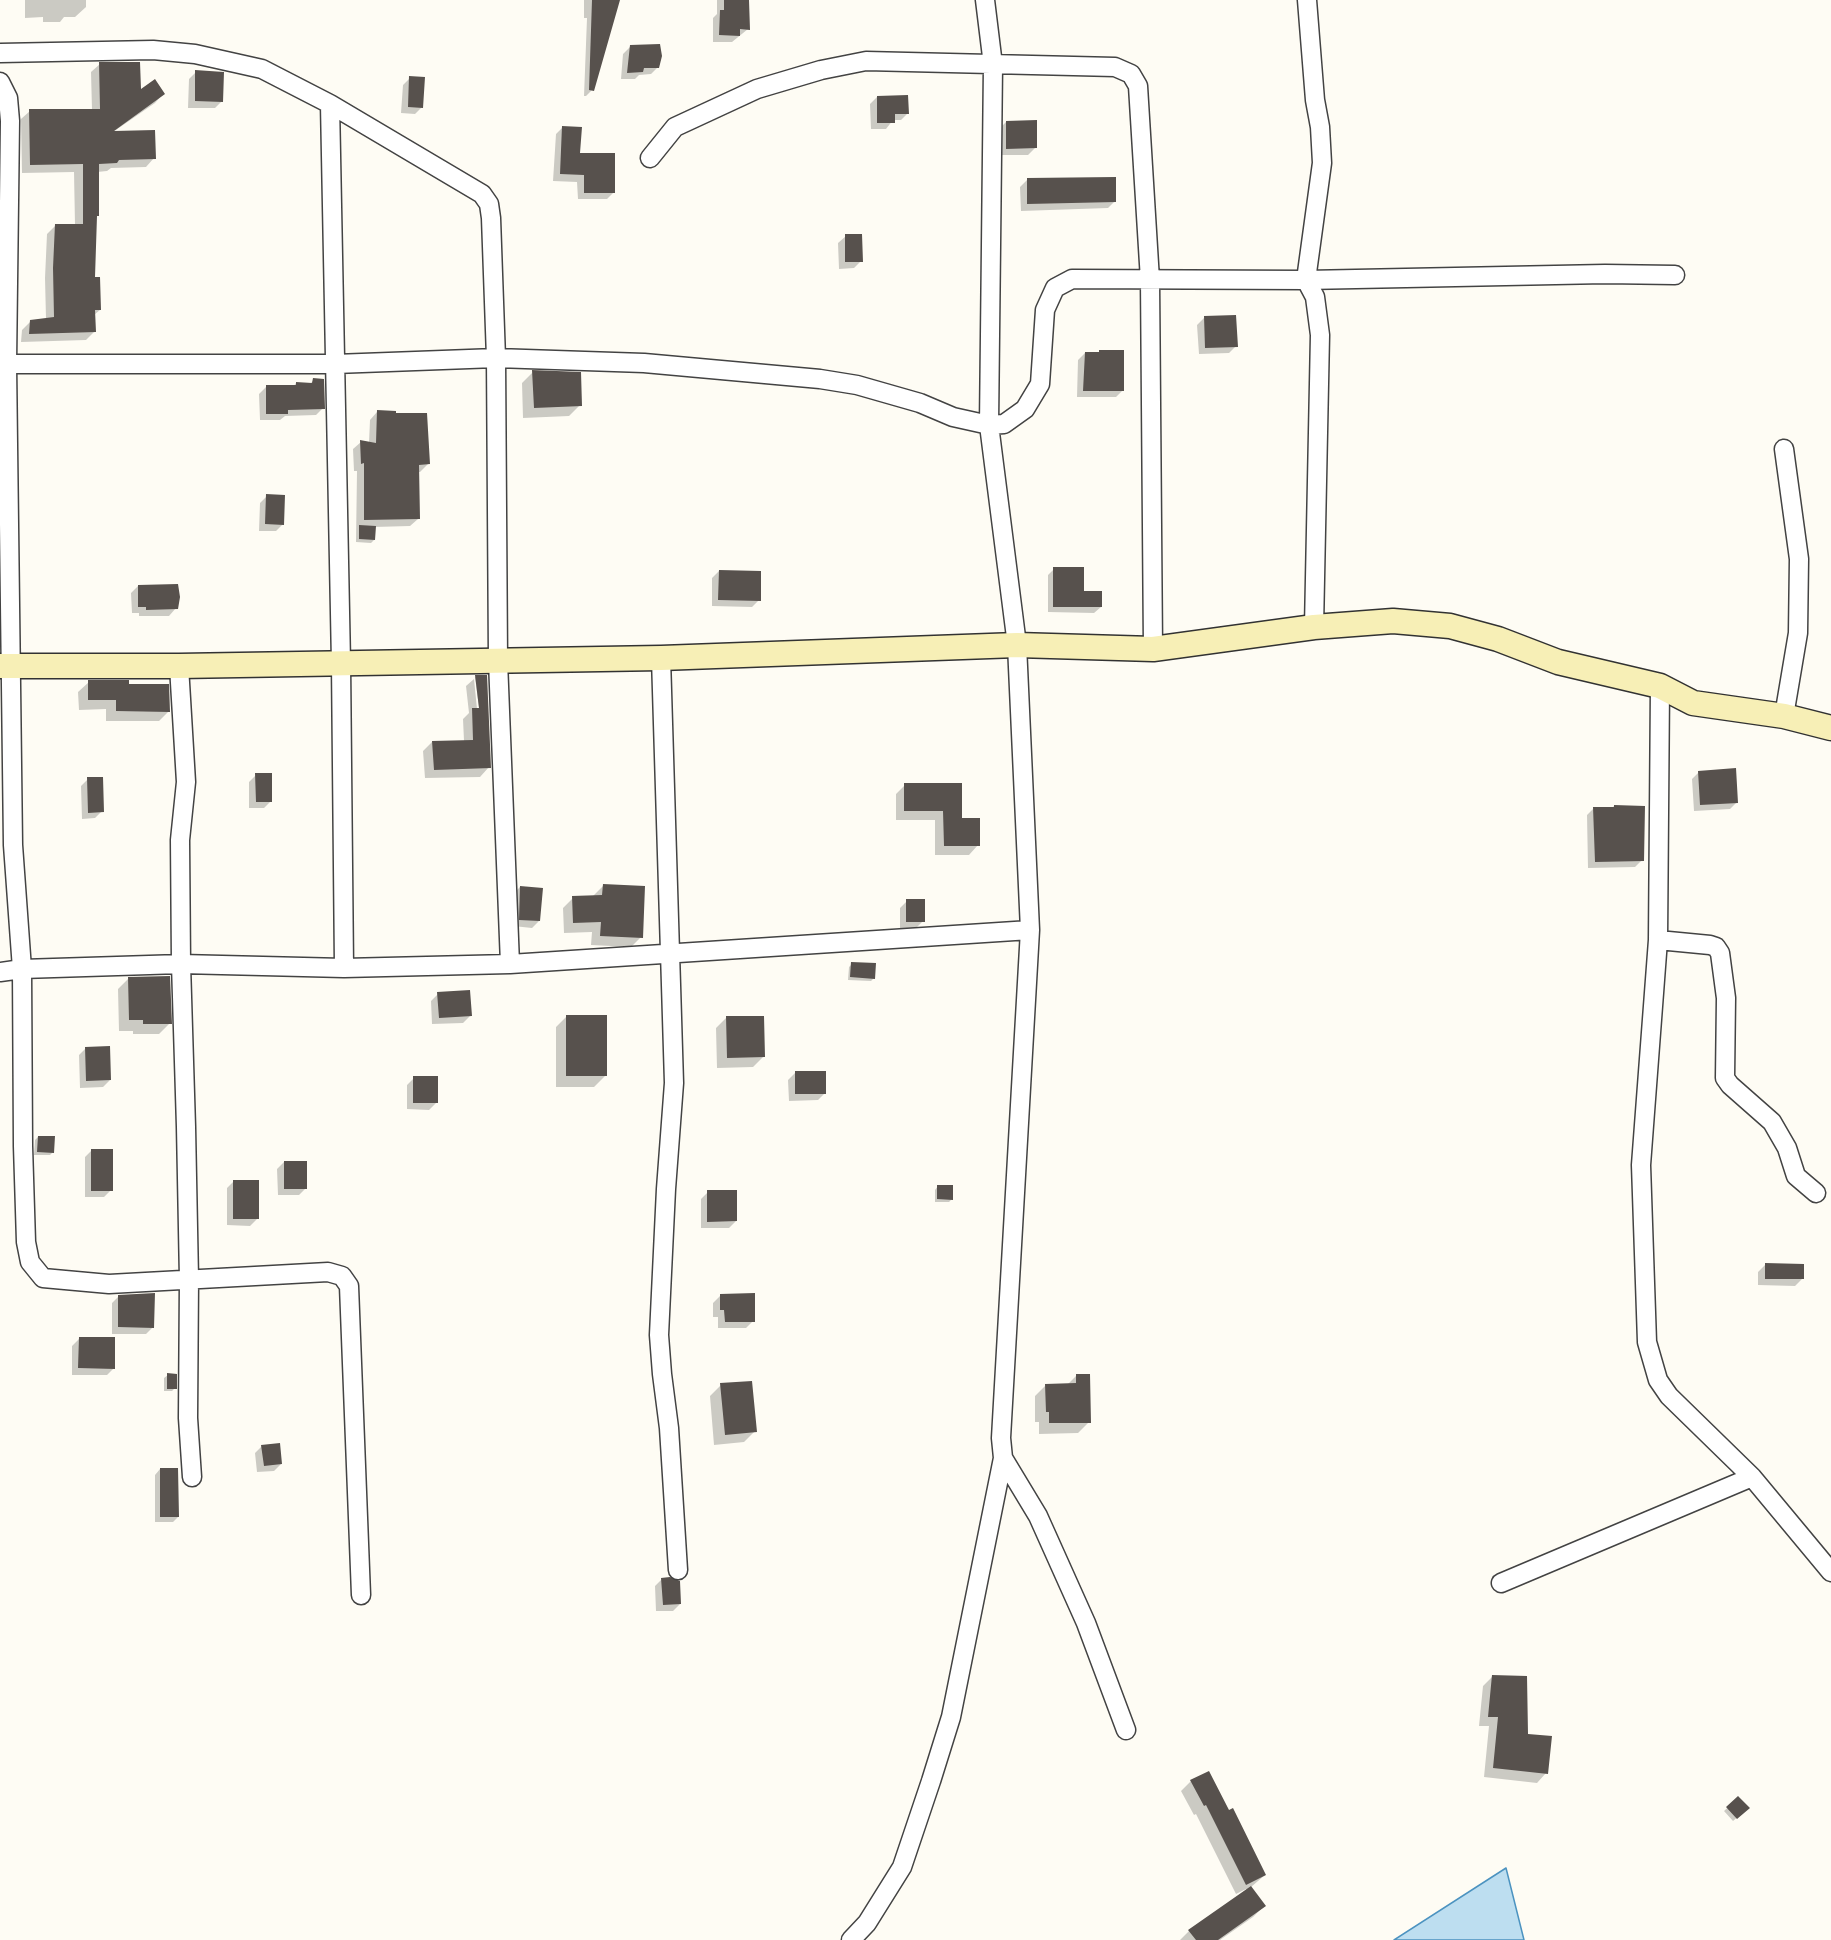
<!DOCTYPE html>
<style>
body{margin:0}
canvas{display:block;background:#fefcf4}
</style>
<canvas width="1831" height="1940"></canvas>
<script>
const ctx = document.querySelector('canvas').getContext('2d');
ctx.lineJoin = 'round';
function fillPath(path, color) { ctx.fillStyle = color; ctx.fill(path, 'evenodd'); }
const poly = rows => new Path2D(rows.map(r => 'M' + r).join(''));
function strokePath(path, color, width, dash) { ctx.strokeStyle = color; ctx.lineWidth = width; ctx.lineCap = dash ? 'butt' : 'round'; ctx.setLineDash(dash || []); ctx.stroke(path); }
const water = poly([
 [1506,1868,1524,1940,1394,1940,1506,1868]
]);
fillPath(water, '#bddef0');
strokePath(water, '#4c93c0', 1.5);
fillPath(poly([
 [25,0,86,0,86,7,75,17,64,17,60,22,43,22,43,17,25,18],
 [584,0,617,0,592,90,586,96,584,96,587,18,584,18],
 [717,0,747,0,748,29,732,42,713,42,713,18,717,14],
 [630,47,658,67,651,74,639,75,635,79,621,79,623,54],
 [100,64,139,91,163,94,155,103,113,132,154,158,146,167,111,168,107,171,97,172,94,278,100,310,94,315,94,332,86,340,21,342,22,330,31,321,46,319,45,278,47,234,56,225,75,225,74,172,22,173,21,119,30,111,92,110,91,72],
 [196,72,222,101,215,108,188,108,189,79],
 [410,78,422,107,415,114,401,113,403,85],
 [877,97,908,113,901,120,893,120,886,129,871,129,870,104],
 [1006,122,1035,148,1028,155,999,155,999,129],
 [563,127,579,155,614,192,607,199,578,199,577,182,553,181,556,134],
 [1027,180,1115,201,1108,208,1021,211,1020,187],
 [846,236,861,261,854,268,839,269,838,243],
 [1204,318,1236,346,1229,353,1199,354,1197,325],
 [1085,353,1123,390,1116,397,1077,397,1078,360],
 [533,372,580,405,569,416,523,418,522,383],
 [314,380,323,408,316,415,285,416,280,420,260,420,259,394,266,387,293,387,296,383,310,384],
 [377,412,428,464,420,472,417,472,418,519,410,526,374,527,374,540,371,543,356,542,357,471,354,471,353,449,361,442,369,443,370,420],
 [267,496,283,524,276,531,259,531,260,503],
 [1054,569,1083,593,1101,607,1094,613,1048,612,1048,575],
 [719,571,759,600,752,607,712,606,712,578],
 [138,586,176,608,169,616,139,616,139,613,132,613,131,593],
 [475,677,486,677,489,767,480,777,425,778,423,751,432,742,464,741,463,719,469,713,466,686,474,679,477,709,479,708],
 [89,682,128,686,169,711,159,721,106,721,106,709,79,710,78,692],
 [1699,772,1737,802,1730,809,1694,811,1692,779],
 [256,775,271,801,264,808,249,808,249,782],
 [88,779,102,811,95,818,82,819,81,786],
 [905,785,960,819,978,845,969,855,935,855,935,820,896,820,896,794],
 [1614,806,1642,860,1635,867,1588,868,1587,815,1594,808,1612,808],
 [603,886,641,937,631,947,591,945,592,932,564,933,563,908,573,898,593,896],
 [520,887,539,921,532,928,513,926,513,894],
 [907,901,923,921,916,928,900,928,900,908],
 [852,964,874,978,871,981,848,980,849,967],
 [129,978,170,1023,159,1034,133,1034,133,1031,119,1031,118,989],
 [438,994,470,1016,463,1023,432,1024,431,1001],
 [567,1016,605,1076,594,1087,556,1087,556,1027],
 [727,1017,764,1056,753,1067,717,1068,716,1028],
 [86,1048,110,1080,103,1087,80,1088,79,1055],
 [795,1073,825,1093,818,1100,789,1101,788,1080],
 [414,1078,436,1103,429,1110,407,1109,407,1085],
 [38,1137,53,1152,50,1155,34,1155,35,1140],
 [92,1150,111,1190,104,1197,85,1197,85,1157],
 [284,1162,306,1188,299,1195,278,1195,277,1169],
 [234,1181,257,1219,250,1226,227,1225,227,1188],
 [938,1186,952,1199,949,1202,935,1202,935,1190],
 [708,1192,736,1221,729,1228,701,1228,701,1199],
 [1765,1265,1802,1279,1795,1286,1758,1285,1758,1272],
 [119,1296,153,1327,146,1334,112,1334,112,1303],
 [720,1296,753,1321,746,1328,718,1328,718,1317,713,1317,713,1303],
 [79,1339,114,1368,107,1375,72,1375,72,1346],
 [168,1375,175,1388,172,1391,164,1391,164,1378],
 [1076,1376,1089,1422,1078,1433,1039,1434,1039,1422,1035,1422,1035,1396,1046,1385,1067,1385],
 [721,1385,755,1431,744,1442,714,1445,710,1396],
 [262,1446,281,1464,274,1471,257,1472,255,1453],
 [160,1469,178,1517,173,1522,155,1522,155,1475],
 [662,1579,680,1604,673,1611,656,1611,655,1586],
 [1492,1677,1546,1773,1537,1783,1484,1777,1489,1726,1479,1726,1483,1686],
 [1191,1781,1229,1811,1265,1875,1251,1887,1264,1906,1253,1917,1220,1940,1180,1940,1189,1931,1247,1891,1246,1889,1236,1894,1196,1814,1194,1815,1181,1791],
 [1738,1798,1748,1808,1733,1821,1724,1811]
]), '#0003');
fillPath(poly([
 [592,0,620,0,594,91,589,90],
 [724,0,749,0,750,30,740,29,740,36,719,35,720,10,724,10],
 [660,44,662,56,659,68,644,68,643,72,627,73,630,45],
 [99,62,140,62,141,89,155,79,165,94,114,131,155,130,156,159,119,160,117,163,99,164,99,216,97,216,95,277,100,277,101,310,95,310,96,332,29,334,30,320,54,317,53,268,55,224,83,224,83,164,30,165,29,109,100,109],
 [195,70,224,72,223,102,195,101],
 [409,76,425,77,423,108,408,107],
 [908,95,909,114,895,114,895,123,877,123,877,96],
 [1037,120,1037,148,1006,149,1006,121],
 [562,126,582,127,580,153,615,153,615,193,584,193,584,175,560,174],
 [1116,177,1116,202,1027,204,1027,178],
 [845,234,862,234,863,262,845,262],
 [1236,315,1238,347,1205,348,1204,316],
 [1099,350,1124,350,1124,391,1083,391,1085,352,1099,352],
 [532,370,581,372,582,406,534,408],
 [313,378,324,379,325,409,288,410,288,414,266,414,266,385,296,385,296,382,312,383],
 [377,410,396,411,396,413,427,413,430,464,419,465,420,519,364,520,364,463,361,464,360,440,376,443],
 [266,494,285,495,284,525,265,524],
 [359,525,376,526,375,540,359,539],
 [1053,567,1084,567,1084,591,1102,591,1102,607,1053,607],
 [719,570,761,571,761,601,718,600],
 [178,584,180,597,178,609,146,610,146,607,138,607,138,585],
 [475,675,487,675,491,768,434,770,432,741,473,740,472,708,479,708],
 [88,680,129,680,129,684,169,684,170,712,116,711,116,700,88,700],
 [1736,768,1738,803,1700,805,1698,771],
 [255,773,272,773,272,802,256,802],
 [87,777,103,777,104,812,88,813],
 [904,783,962,783,962,818,980,818,980,846,944,846,943,811,904,811],
 [1614,805,1645,806,1644,861,1595,862,1593,807,1614,807],
 [603,884,645,886,643,938,600,936,601,922,573,923,572,896,602,895],
 [520,886,543,888,540,921,519,920],
 [906,899,925,899,925,922,906,922],
 [851,962,876,963,875,979,850,977],
 [170,976,172,1024,143,1024,143,1020,129,1020,128,977],
 [470,990,472,1016,439,1018,437,992],
 [566,1015,607,1015,607,1076,566,1076],
 [726,1016,764,1016,765,1057,727,1058],
 [110,1046,111,1080,86,1081,85,1047],
 [795,1071,826,1071,826,1094,795,1094],
 [413,1076,438,1076,438,1103,413,1103],
 [38,1136,55,1136,54,1153,37,1152],
 [91,1149,113,1149,113,1191,91,1191],
 [284,1161,307,1161,307,1189,284,1189],
 [233,1180,259,1180,259,1219,233,1219],
 [937,1185,953,1185,953,1200,937,1199],
 [707,1190,737,1190,737,1221,707,1222],
 [1765,1263,1804,1264,1804,1279,1765,1279],
 [155,1293,154,1328,118,1327,118,1295],
 [755,1293,755,1322,725,1322,724,1310,720,1310,720,1294],
 [79,1337,115,1337,115,1369,78,1368],
 [167,1373,177,1374,177,1389,167,1389],
 [1076,1374,1090,1374,1091,1423,1049,1423,1049,1412,1046,1412,1045,1384,1076,1383],
 [752,1381,757,1432,725,1435,720,1383],
 [280,1443,282,1464,264,1466,261,1445],
 [160,1468,178,1468,179,1517,160,1517],
 [670,1577,680,1581,681,1604,663,1605,661,1578],
 [1492,1675,1527,1676,1528,1734,1552,1736,1548,1774,1493,1768,1498,1717,1488,1717],
 [1209,1771,1229,1810,1233,1808,1266,1875,1246,1885,1206,1805,1204,1806,1190,1780],
 [1738,1796,1750,1808,1737,1819,1726,1807],
 [1251,1886,1266,1906,1218,1940,1196,1940,1188,1930]
]), '#57514d');
const street = poly([
 [985,0,993,65,989,425,1017,645,1030,930,1001,1438,1003,1458,1038,1516,1086,1623,1126,1730],
 [0,53,153,50,195,54,262,69,330,104,482,194,489,204,491,218,496,358,498,661,510,964],
 [0,82,8,98,10,121,7,364,13,845,22,969,23,1146,26,1242,30,1262,43,1278,109,1284,328,1272,342,1276,349,1286,361,1595],
 [330,104,341,663,344,968],
 [650,158,675,127,757,89,821,70,866,61,1115,67,1131,74,1138,86,1150,280,1153,649],
 [0,364,335,364,496,358,644,363,820,379,857,385,920,403,953,417,989,425,1004,424,1025,409,1040,384,1045,310,1055,288,1072,279,1306,280,1322,163,1320,127,1315,100,1307,0],
 [1784,449,1799,559,1798,633,1784,716],
 [1314,627,1320,335,1315,297,1306,280,1605,274,1675,275],
 [661,658,674,1083,666,1189,659,1335,662,1374,669,1428,678,1570],
 [179,666,186,782,180,840,181,964,186,1127,189,1279,188,1418,192,1477],
 [1660,686,1658,940,1641,1165,1647,1342,1658,1380,1669,1396,1752,1477,1831,1572],
 [1658,940,1710,945,1716,947,1720,953,1726,998,1725,1078,1730,1085,1772,1122,1787,1148,1796,1176,1816,1193],
 [0,972,22,969,181,964,344,968,510,964,1030,930],
 [1501,1583,1752,1477],
 [851,1940,867,1923,902,1867,931,1781,951,1717,1003,1458]
]);
const secondary = poly([
 [0,666,179,666,661,658,1017,645,1153,649,1314,627,1393,621,1450,626,1498,639,1558,662,1660,686,1693,703,1784,716,1831,728]
]);
strokePath(street, '#434343', 21);
strokePath(secondary, '#323232', 27);
strokePath(street, '#fff', 18);
strokePath(secondary, '#f7efb6', 24);
</script>
